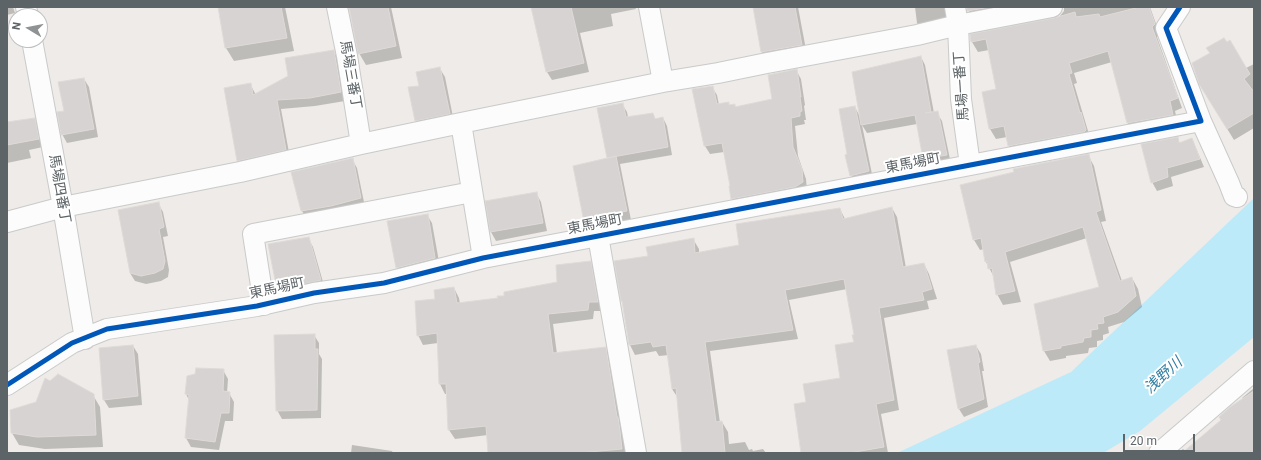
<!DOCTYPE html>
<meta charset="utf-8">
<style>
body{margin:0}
#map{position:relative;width:1261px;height:460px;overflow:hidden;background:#eeebe8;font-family:Roboto,sans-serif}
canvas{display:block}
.frame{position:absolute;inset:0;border:8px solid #5d6467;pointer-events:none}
.north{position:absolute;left:8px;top:8px;width:40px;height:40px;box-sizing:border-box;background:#fff;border:1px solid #bec1c2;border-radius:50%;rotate:280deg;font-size:11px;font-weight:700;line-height:16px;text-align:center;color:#5d6467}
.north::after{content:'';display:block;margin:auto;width:14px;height:18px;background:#909394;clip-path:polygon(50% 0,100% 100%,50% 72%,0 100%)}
.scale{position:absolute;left:1123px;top:434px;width:72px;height:18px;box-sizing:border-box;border:2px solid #5d6467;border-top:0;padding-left:5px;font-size:12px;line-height:14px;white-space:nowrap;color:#5d6467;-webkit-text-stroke:3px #fff;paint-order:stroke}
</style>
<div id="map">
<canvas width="1261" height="460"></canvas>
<div class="frame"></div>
<div class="north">N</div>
<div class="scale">20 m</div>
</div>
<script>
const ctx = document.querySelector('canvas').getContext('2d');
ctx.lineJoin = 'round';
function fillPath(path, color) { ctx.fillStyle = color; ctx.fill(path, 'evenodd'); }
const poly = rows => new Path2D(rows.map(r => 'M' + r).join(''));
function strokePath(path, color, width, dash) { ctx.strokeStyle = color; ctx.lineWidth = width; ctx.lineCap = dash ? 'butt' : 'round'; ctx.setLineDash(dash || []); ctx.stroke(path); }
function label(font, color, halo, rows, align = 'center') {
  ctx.font = font + ' Roboto,"Noto Sans JP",sans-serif'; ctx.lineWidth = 4; ctx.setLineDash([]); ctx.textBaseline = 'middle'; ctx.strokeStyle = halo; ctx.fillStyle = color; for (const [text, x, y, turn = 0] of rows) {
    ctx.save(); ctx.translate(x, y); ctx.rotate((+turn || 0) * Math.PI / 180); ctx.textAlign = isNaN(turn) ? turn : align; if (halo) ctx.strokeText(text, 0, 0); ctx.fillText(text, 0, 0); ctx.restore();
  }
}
fillPath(poly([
 [1254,198,1254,337,1140,431,1103,453,897,453,1071,372]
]), '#bceaf8');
fillPath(poly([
 [7,7,13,7,15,13,7,15],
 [219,7,285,7,294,51,234,61,226,48],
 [350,7,391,7,402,58,366,65,359,53],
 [536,7,635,7,636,9,611,14,613,26,580,33,589,72,552,80,547,72,532,8],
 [754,7,798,7,807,55,768,62,762,52],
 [915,7,955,7,949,19,923,33,917,23],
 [967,7,1047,7,974,21],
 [1064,7,1150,7,1160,35,1157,37,1182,108,1175,111,1178,125,1133,133,1128,123,1112,62,1074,73,1077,83,1074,84,1091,141,1015,156,1009,146,1007,137,996,139,990,129,983,92,997,90,989,50,978,52,972,42,971,35,1055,19,1060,16,1064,11],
 [334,51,338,60,345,101,315,106,281,109,290,158,243,169,238,161,250,84,256,95],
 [921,57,925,65,934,113,937,113,942,121,951,164,929,168,924,159,917,124,867,133,862,125,873,179,856,184,851,175,848,154,855,107,860,117],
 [1254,64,1254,128,1234,140,1207,96,1246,68],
 [440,69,445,77,454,122,421,129,416,121,420,86],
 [796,70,801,79,805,105,804,106,806,120,804,120,805,124,795,126,798,156,806,179,807,191,737,207,732,199,731,187,724,152,710,154,705,146,693,90,712,87,717,95,719,105,728,103,730,106,734,105,736,107,773,100],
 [84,79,89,87,98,137,67,143,62,134,65,112],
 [622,104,627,112,628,117,653,114,656,120,663,118,667,126,672,155,620,164,631,220,608,223,610,231,591,235,586,226,609,159,608,157],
 [34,119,39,127,43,147,29,150,31,158,7,163,7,123],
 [1177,138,1180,143,1192,139,1196,148,1204,167,1171,177,1173,186,1157,191,1152,182],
 [1088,155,1094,166,1106,221,1101,222,1122,281,1132,278,1138,289,1142,307,1124,322,1108,327,1109,333,1103,335,1103,340,1097,341,1097,347,1089,348,1088,353,1066,356,1066,358,1050,361,1044,351,1100,288,1087,238,1010,262,1021,302,1003,305,997,294,994,277,986,262,984,249,980,250,974,240],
 [352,159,357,168,365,207,307,219,302,211],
 [536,193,541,202,547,231,496,241,491,232,487,202],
 [158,203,163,212,168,236,163,237,169,270,168,277,161,281,146,284,135,281,130,273],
 [892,208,897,217,906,268,924,264,929,274,937,299,927,301,929,309,884,318,899,410,881,414,888,453,802,453,807,402,841,379,855,343,855,336,847,289,789,300,798,339,710,351,720,423,722,422,728,432,729,444,745,442,749,450,752,449,753,451,763,449,766,453,683,453,678,398,672,389,669,355,659,356,656,351,635,355,630,345,624,303,649,256,693,239,699,249,699,253,741,246,840,209,845,219],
 [427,215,432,223,440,267,402,276,397,268],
 [308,238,313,247,325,289,283,298,278,289],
 [590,262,596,272,603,311,594,311,593,319,553,324,557,354,605,348,611,357,627,453,489,453,488,435,455,439,449,430,447,394,445,394,440,384,438,343,423,345,418,335,436,299,454,288,459,298,460,304,499,299,558,283],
 [314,335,319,343,319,354,322,359,321,418,282,419,277,410],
 [133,346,138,354,142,405,109,408,104,400],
 [976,346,981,354,984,371,982,371,988,407,964,417,959,409],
 [223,370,228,379,227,393,229,393,234,402,233,421,225,421,219,450,191,447,186,438,190,402,186,394],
 [50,382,93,395,100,407,103,447,45,449,19,445,12,433,37,403],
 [1254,388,1254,453,1178,453,1183,449,1186,451,1222,420,1243,399,1242,398],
 [352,445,392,451,393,453,351,453]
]), '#0003');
const building = poly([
 [218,7,281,7,287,38,225,48,218,7],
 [349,7,388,7,396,46,358,54,349,7],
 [531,7,571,7,584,63,546,72,531,7],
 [753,7,795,7,802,45,761,52,753,7],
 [967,7,991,7,967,11,967,7],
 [1140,7,1149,7,1155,24,1152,27,1178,98,1170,101,1173,115,1127,123,1108,51,1069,63,1072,73,1069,74,1080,113,1081,112,1086,130,1084,132,1008,146,1004,126,989,129,982,92,996,89,986,39,971,42,970,34,1054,18,1075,12,1076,17,1099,14,1100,17,1140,7],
 [1224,38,1227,42,1230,40,1250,74,1244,79,1254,92,1254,113,1227,129,1199,84,1192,63,1210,53,1206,48,1224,38],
 [334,50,341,92,310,98,277,100,286,150,237,161,224,88,251,83,253,95,288,76,285,58,334,50],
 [921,56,931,112,925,113,938,111,947,155,923,159,915,115,861,125,852,72,921,56],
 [440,67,450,114,415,121,408,87,419,86,416,72,440,67],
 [797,69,801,97,800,97,802,111,800,112,800,116,791,118,793,147,802,169,803,182,795,187,731,199,729,186,730,186,722,143,704,146,692,89,713,86,717,104,729,102,729,105,735,104,735,107,772,99,768,75,797,69],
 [84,78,94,129,61,135,57,112,64,111,58,82,84,78],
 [623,103,626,117,653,113,655,119,663,117,668,147,607,158,597,108,623,103],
 [855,106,869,171,850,176,845,155,847,154,839,109,855,106],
 [35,118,39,139,7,145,7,122,35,118],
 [1178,137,1179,143,1192,138,1200,159,1167,168,1168,177,1151,183,1141,144,1178,137],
 [1089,154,1101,210,1096,212,1120,281,1132,277,1136,296,1118,312,1103,317,1104,323,1097,324,1098,329,1091,330,1091,337,1084,338,1083,342,1061,346,1061,348,1043,351,1034,304,1099,287,1083,227,1005,252,1015,291,996,295,992,268,988,269,987,261,985,262,981,238,973,240,960,185,1014,172,1013,169,1089,154],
 [616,156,627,211,604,215,605,223,585,227,573,166,616,156],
 [353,158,361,198,331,206,301,211,291,172,353,158],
 [537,192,543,223,490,232,485,201,537,192],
 [159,202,164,227,159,229,165,261,163,269,155,273,141,276,130,273,118,210,159,202],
 [892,207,903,267,924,263,932,289,922,292,924,300,879,308,894,400,876,404,884,447,849,453,801,453,794,404,806,402,803,384,840,378,835,345,854,342,852,335,854,335,844,279,785,290,793,330,705,342,716,422,722,421,725,453,682,453,676,388,672,389,666,345,653,347,651,342,629,345,622,301,621,301,614,261,648,256,646,247,694,238,695,253,739,245,736,224,840,208,843,219,892,207],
 [428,214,435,258,396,268,387,221,428,214],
 [309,237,321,280,277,290,268,244,309,237],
 [591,261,598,302,589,302,588,310,548,314,553,353,606,347,617,417,618,417,620,431,622,449,578,453,488,453,486,426,448,430,446,384,439,384,437,333,417,336,415,301,435,299,434,290,454,287,457,303,498,298,497,296,504,296,504,292,557,282,556,265,591,261],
 [315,334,315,349,318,349,317,410,276,411,274,335,315,334],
 [133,345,138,396,103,400,99,348,133,345],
 [976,345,980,362,978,363,984,399,958,409,947,350,976,345],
 [196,368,224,369,223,391,230,392,229,413,221,413,215,442,185,438,189,395,185,394,187,376,195,374,196,368],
 [58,374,94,394,96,435,37,437,11,433,10,410,36,402,45,378,50,381,58,374],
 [1254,391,1254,453,1182,453,1221,420,1219,417,1230,407,1254,391]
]);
fillPath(building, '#d6d3d2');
strokePath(building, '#dedad7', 1);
const minor = poly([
 [26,7,28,16],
 [337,7,347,56,361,144],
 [649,7,663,82],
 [955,7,958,25,961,99,970,165],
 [1180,7,1166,28,1201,121,1229,183,1234,196,1237,197],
 [32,40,63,207,85,339],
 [461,123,483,258],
 [7,222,63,207,240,172,361,144,461,123,663,82,718,73,767,63,917,35,958,25,1052,7],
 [598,236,636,453],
 [264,305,253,234,472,192],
 [7,385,72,343,107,329,257,306,314,293,384,283,483,258,1201,121],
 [1159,453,1254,371]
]);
strokePath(minor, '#c9cac9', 22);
strokePath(minor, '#fcfcfc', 20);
strokePath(poly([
 [7,385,72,343,107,329,257,306,314,293,384,283,483,258,1201,121,1166,28,1180,7]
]), '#0057b8', 5);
label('14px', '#5d6467', '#fff', [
 ["馬場三番丁",350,75,80],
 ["馬場一番丁",962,86,-94],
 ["東馬場町",913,164,-11],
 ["馬場四番丁",59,189,80],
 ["東馬場町",595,225,-11],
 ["東馬場町",277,289,-12]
]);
label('italic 15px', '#317ea1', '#fff', [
 ["浅野川",1164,376,-43]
]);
</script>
